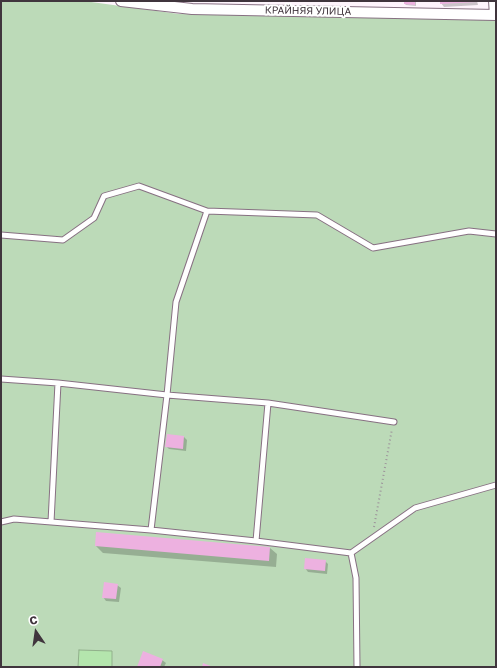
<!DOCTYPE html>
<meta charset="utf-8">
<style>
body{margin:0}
#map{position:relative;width:497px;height:668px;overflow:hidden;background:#fef4fc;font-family:"Golos Text",sans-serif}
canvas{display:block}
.frame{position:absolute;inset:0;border:2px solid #40353d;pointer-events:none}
.north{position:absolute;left:16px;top:612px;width:40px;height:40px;-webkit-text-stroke:3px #fff;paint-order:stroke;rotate:347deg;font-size:11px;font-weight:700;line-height:16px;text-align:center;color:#40353d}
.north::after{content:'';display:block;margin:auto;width:14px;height:18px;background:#40353d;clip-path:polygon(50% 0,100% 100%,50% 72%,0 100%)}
</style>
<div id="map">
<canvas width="497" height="668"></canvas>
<div class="frame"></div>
<div class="north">С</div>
</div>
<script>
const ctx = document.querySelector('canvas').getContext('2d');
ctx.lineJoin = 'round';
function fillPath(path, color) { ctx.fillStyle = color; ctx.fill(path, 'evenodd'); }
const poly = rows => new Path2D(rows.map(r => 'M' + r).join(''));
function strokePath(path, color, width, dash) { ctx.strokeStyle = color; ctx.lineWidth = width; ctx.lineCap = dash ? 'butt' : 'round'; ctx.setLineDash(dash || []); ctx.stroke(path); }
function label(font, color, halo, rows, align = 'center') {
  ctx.font = font + ' "Golos Text",sans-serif'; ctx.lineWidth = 4; ctx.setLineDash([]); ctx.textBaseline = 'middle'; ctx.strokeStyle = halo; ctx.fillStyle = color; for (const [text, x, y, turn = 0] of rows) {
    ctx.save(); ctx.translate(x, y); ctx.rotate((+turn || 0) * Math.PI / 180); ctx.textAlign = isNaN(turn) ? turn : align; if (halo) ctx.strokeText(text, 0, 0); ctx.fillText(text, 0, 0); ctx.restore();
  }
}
fillPath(poly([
 [1,1,84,1,179,14,496,20,496,667,1,667]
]), '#bcdab8');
const water = poly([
 [79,650,112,651,112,667,78,667,79,650]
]);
fillPath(water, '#b4e5ad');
strokePath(water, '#91b08b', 1);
fillPath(poly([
 [405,1,416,1,416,6,406,5,405,4],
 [441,1,477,1,478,5,444,7,441,3],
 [184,437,187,440,186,451,169,449,166,446],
 [96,546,270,548,277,554,276,567,103,553],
 [325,561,328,564,327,574,308,572,305,568],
 [117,585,121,588,119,602,106,601,103,597],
 [162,660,166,663,164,667,138,667]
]), '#0003');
fillPath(poly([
 [404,1,415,1,415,5,404,4],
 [440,1,477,1,477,2,440,4],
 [167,434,184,436,183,449,165,447],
 [96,532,270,547,269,561,95,546],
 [305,558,326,560,325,571,304,569],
 [104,582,118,584,116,599,102,598],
 [143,651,163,659,160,667,137,667],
 [203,663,213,667,202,667]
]), '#edb1e0');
const lane = poly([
 [1,235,63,240,94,218,104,196,139,186,207,211,317,215,373,248,469,231,496,234],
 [1,379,58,383,167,395,268,403,394,422],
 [1,522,14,519,151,530,256,541,351,553,415,508,496,485],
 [51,522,58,383],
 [151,530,167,395,176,302,207,211],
 [256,541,268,403],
 [351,553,356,578,357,667]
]);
const street = poly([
 [121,1,192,9,496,15],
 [494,1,495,15]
]);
strokePath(lane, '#877082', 7);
strokePath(street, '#877082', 12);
strokePath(poly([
 [374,527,392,429]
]), '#9c929a', 2, [1, 3]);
strokePath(lane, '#fff', 5);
strokePath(street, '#fff', 10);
label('10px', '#40353d', '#fff', [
 ["КРАЙНЯЯ УЛИЦА",308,11,1]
]);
</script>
